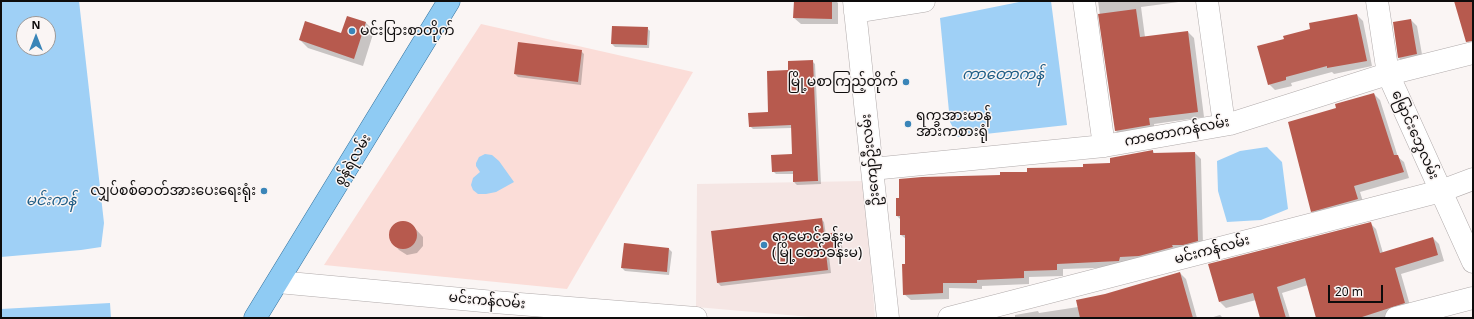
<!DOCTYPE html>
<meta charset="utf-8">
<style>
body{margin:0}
#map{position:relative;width:1474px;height:319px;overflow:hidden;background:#faf5f4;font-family:"Noto Sans",sans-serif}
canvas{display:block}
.frame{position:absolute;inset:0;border:2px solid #0e0c0c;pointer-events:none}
.north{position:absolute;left:16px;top:16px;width:40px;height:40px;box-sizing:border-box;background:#faf5f4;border:1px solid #9c9897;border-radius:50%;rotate:0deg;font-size:11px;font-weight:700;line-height:16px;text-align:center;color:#0e0c0c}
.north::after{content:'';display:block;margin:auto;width:14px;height:18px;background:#3a85b8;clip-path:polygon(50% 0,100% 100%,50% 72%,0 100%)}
.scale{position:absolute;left:1328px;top:285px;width:55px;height:18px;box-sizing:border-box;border:2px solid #0e0c0c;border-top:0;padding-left:5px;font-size:12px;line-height:14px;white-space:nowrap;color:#0e0c0c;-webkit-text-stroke:3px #faf5f4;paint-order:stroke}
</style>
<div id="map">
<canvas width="1474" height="319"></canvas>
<div class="frame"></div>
<div class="north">N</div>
<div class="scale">20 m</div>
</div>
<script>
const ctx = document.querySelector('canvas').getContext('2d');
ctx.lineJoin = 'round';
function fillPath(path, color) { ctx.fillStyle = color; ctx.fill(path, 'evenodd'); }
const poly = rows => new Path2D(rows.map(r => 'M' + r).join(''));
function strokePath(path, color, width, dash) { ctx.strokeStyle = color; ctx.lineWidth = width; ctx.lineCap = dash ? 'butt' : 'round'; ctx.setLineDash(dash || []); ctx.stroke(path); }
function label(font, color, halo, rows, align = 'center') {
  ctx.font = font + ' "Noto Sans","Noto Sans Myanmar",sans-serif'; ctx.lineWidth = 3; ctx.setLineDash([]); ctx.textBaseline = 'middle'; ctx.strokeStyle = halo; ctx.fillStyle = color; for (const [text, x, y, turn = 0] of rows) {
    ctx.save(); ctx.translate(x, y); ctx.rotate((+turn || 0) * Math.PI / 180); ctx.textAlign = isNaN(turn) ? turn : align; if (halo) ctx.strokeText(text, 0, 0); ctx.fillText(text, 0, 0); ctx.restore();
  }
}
fillPath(poly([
 [864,181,875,318,822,318,696,307,697,184]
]), '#f5e6e4');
fillPath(poly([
 [481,24,693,72,567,289,324,265]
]), '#fbddd8');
fillPath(poly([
 [1,1,79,1,104,223,101,247,81,250,1,257],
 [24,24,48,24,48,48,24,48],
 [1024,1,1051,1,1067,125,958,137,950,122,940,18],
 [1267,147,1282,162,1288,209,1261,220,1227,222,1218,191,1217,161,1240,151],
 [485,154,492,155,499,161,514,182,496,192,486,194,478,194,473,190,471,185,473,178,480,172,476,166,476,163,479,157],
 [110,303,111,318,1,318,1,309]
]), '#9fd0f6');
fillPath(poly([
 [795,1,836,1,838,3,838,24,801,24,794,18],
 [1098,1,1186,1,1141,7,1145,37,1188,32,1194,38,1204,117,1154,124,1155,131,1122,137,1116,131],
 [1357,15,1363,21,1372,66,1334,74,1332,72,1291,83,1292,86,1275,90,1269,84,1285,39],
 [348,17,366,23,374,31,363,66,308,48,300,40,342,34],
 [1411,20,1417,26,1423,60,1405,64,1399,58,1394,23],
 [647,28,650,31,649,48,615,47,612,44],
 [581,51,584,54,581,85,518,77,515,74],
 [812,61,815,64,821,184,797,185,794,182,794,174,776,174,773,171,793,155,792,128,753,129,750,126,769,113,789,71],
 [1374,94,1380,100,1398,157,1404,162,1409,178,1360,192,1364,205,1318,217,1312,211,1338,108],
 [1153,151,1155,154,1195,153,1201,159,1203,247,1125,267,1063,269,1063,276,1029,277,1029,284,982,286,982,289,949,288,949,299,911,300,904,294,906,265,906,239,901,235,901,220,897,216,1001,176,1084,168,1111,164],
 [821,219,824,222,826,235,838,233,841,236,843,254,829,256,831,273,721,286,718,283],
 [403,221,411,224,423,237,423,246,417,253,407,255,399,250,390,240,390,231,395,224],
 [1370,223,1376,229,1383,253,1433,238,1439,244,1444,261,1401,274,1411,309,1385,318,1318,318,1308,285,1282,293,1290,318,1261,318,1256,300,1226,308,1220,302],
 [669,249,672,252,669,275,625,271,622,268],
 [1180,273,1186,279,1197,318,1015,318,1015,315,1038,311,1039,313,1078,307,1105,295],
 [1220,315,1223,318,1210,318]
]), '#0003');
fillPath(poly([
 [794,1,832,1,832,19,793,18],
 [1454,1,1473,1,1473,41,1466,42],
 [1136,9,1140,37,1188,31,1198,112,1149,118,1150,125,1115,131,1098,14],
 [1357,14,1367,61,1327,68,1327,66,1286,77,1286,80,1268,85,1257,46,1284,39,1283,36,1310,29,1309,23],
 [347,16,366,22,354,59,299,40,305,21,341,33],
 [1411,19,1417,54,1398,58,1393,22],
 [612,26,648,27,647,45,611,44],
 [518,42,582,50,578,82,514,74],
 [813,60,818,181,793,182,793,171,772,172,771,155,792,154,791,125,749,127,748,113,768,112,767,71,788,70,788,61],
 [1374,93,1394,155,1398,155,1404,172,1354,186,1358,199,1311,212,1288,122,1336,108,1335,104],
 [1153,150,1153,153,1195,152,1198,241,1183,245,1172,245,1173,247,1139,256,1120,257,1119,261,1057,264,1057,270,1024,271,1024,278,977,280,977,283,943,283,943,293,903,295,902,264,905,264,905,235,900,235,900,216,896,216,896,198,899,198,899,179,922,177,1000,175,1000,172,1027,172,1027,168,1083,167,1083,164,1110,163,1110,158],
 [822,218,824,234,838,232,840,251,826,253,828,270,717,283,711,231],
 '389 235a14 14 0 1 1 28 0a14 14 0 1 1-28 0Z',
 [1371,222,1380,253,1433,237,1438,255,1395,268,1405,303,1359,318,1316,318,1305,278,1277,287,1286,318,1260,318,1253,293,1219,302,1208,264],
 [624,243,669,248,667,272,621,268],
 [1180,272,1193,318,1080,318,1076,300,1105,294]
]), '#b75a4e');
const minor = poly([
 [854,1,888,318],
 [1084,1,1104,146],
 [1207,1,1224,124],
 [1377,1,1388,74,1473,262],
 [855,12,924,1],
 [872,169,1104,146,1230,124,1381,76,1473,53],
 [278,282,494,302,696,318],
 [949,318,1441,191,1473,179],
 [1396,318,1473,298]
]);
const major = poly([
 [255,318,449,1]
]);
strokePath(minor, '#b1abab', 23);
strokePath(major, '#32719d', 23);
strokePath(minor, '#fff', 22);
strokePath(major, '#8fcbf3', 22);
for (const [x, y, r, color] of [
 [352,31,4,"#3a85b8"],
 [906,82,4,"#3a85b8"],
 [908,124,4,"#3a85b8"],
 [264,191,4,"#3a85b8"],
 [764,245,4,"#3a85b8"]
]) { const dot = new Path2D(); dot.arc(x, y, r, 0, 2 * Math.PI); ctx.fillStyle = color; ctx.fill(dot); strokePath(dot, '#faf5f4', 1.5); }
label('14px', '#0e0c0c', '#faf5f4', [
 ["မင်းပြားစာတိုက်",360,31],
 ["မြို့မစာကြည့်တိုက်",898,82,"right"],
 ["ရက္ခအားမာန်",916,116],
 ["အားကစားရုံ",916,132],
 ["လျှပ်စစ်ဓာတ်အားပေးရေးရုံး",256,191,"right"],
 ["ရာမောင်ခန်းမ",772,237],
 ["(မြို့တော်ခန်းမ)",772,253]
], 'left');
label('14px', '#0e0c0c', '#faf5f4', [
 ["ကာတောကန်လမ်း",1177,132,-11],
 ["မြောင်းဘွေလမ်း",1415,135,66],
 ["စွန်ရဲလမ်း",353,160,-59],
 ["ဦးကျော်ဦးလမ်း",871,160,-96],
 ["မင်းကန်လမ်း",1212,250,-15],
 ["မင်းကန်လမ်း",487,301,5]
]);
label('italic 15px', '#1d5c85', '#faf5f4', [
 ["ကာတောကန်",1003,75],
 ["မင်းကန်",51,201]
]);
</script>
